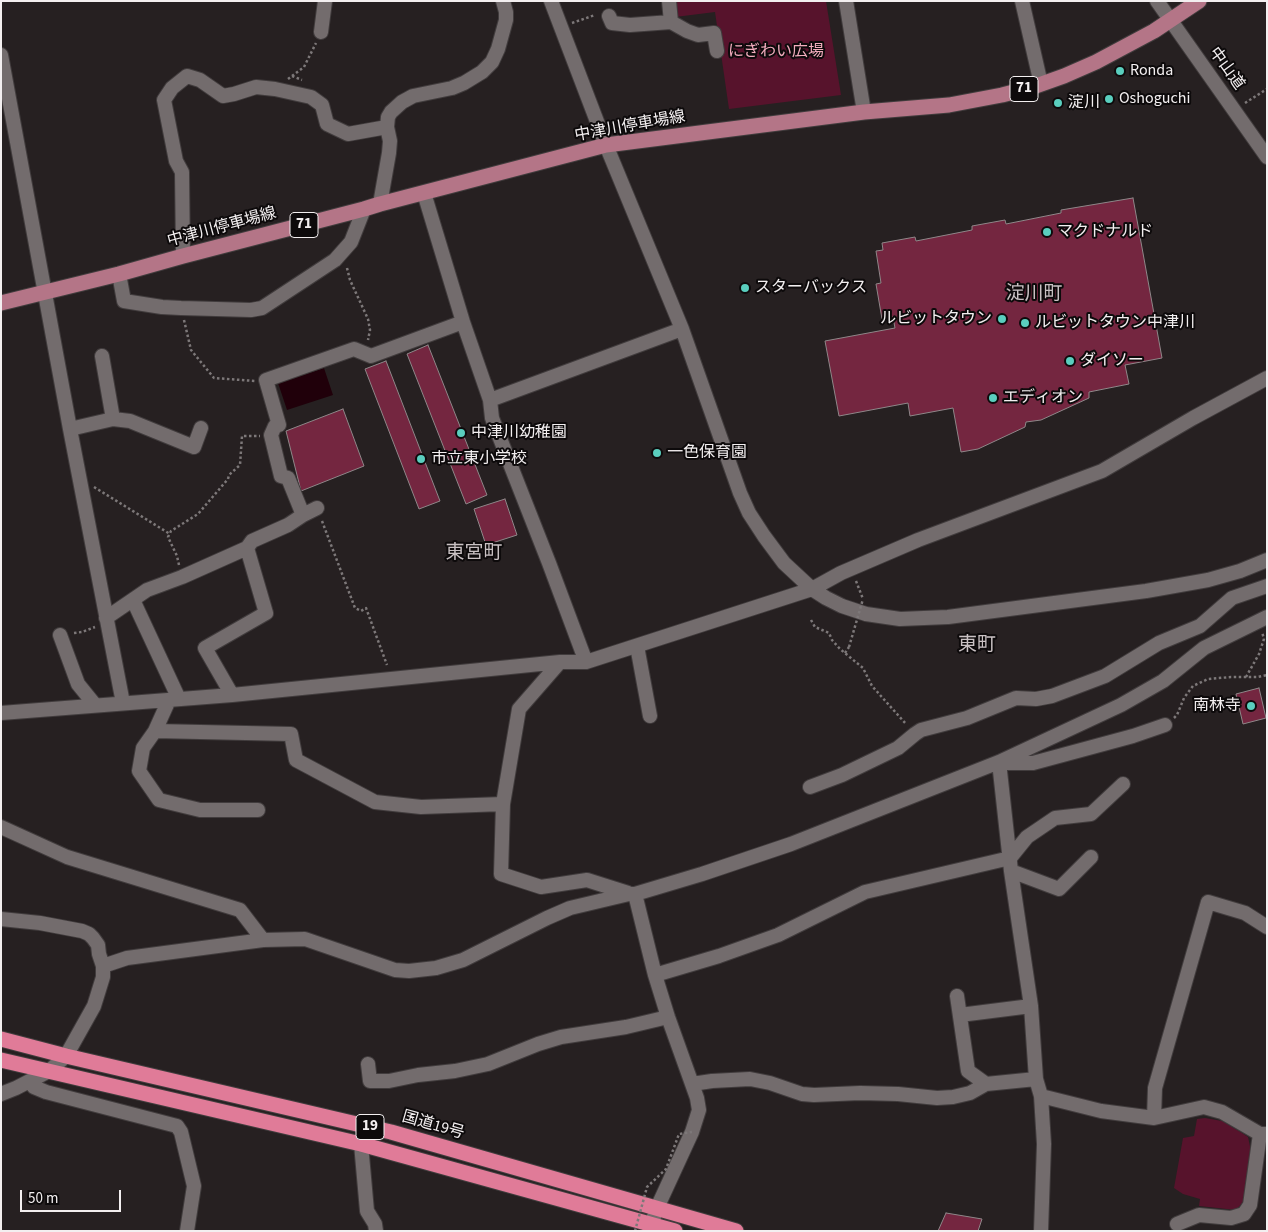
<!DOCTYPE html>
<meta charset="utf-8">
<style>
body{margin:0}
#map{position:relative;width:1268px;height:1232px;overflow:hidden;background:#262021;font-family:"Source Sans 3",sans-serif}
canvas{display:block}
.frame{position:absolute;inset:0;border:2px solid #f3eff0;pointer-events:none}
.scale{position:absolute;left:20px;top:1190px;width:101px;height:22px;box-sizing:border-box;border:2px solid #f3eff0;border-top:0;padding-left:6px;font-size:15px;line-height:18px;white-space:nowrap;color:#f3eff0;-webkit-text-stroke:4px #0d0a0b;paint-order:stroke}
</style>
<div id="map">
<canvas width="1268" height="1232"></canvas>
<div class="frame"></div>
<div class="scale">50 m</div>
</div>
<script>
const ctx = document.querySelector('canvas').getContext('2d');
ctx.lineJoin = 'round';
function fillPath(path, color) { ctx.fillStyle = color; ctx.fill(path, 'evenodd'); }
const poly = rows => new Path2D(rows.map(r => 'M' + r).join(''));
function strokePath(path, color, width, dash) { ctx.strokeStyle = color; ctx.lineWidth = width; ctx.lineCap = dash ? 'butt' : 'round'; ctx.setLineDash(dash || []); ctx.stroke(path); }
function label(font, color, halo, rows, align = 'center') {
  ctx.font = font + ' "Source Sans 3","Noto Sans JP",sans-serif'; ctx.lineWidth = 4; ctx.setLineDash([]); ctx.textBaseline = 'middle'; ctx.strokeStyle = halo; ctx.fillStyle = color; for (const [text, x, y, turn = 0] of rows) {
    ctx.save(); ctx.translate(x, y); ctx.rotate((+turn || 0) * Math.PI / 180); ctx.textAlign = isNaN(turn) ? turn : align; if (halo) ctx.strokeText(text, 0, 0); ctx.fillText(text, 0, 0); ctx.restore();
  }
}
fillPath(poly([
 [673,1,826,1,841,95,729,109,715,12,675,17],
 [1205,1118,1222,1121,1242,1133,1248,1137,1251,1151,1245,1200,1236,1210,1199,1206,1200,1199,1183,1194,1174,1188,1183,1138,1194,1136,1197,1119]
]), '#57132c');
fillPath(poly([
 [324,368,333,395,287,410,278,383]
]), '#20000a');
const building = poly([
 [1133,198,1162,358,1125,365,1129,384,1089,392,1089,398,1041,420,1026,422,1025,427,978,449,961,452,953,408,910,416,908,403,839,416,825,341,895,328,893,317,882,319,876,284,881,283,876,251,883,250,882,243,915,237,916,241,972,230,972,226,1005,220,1006,224,1061,213,1061,210,1133,198],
 [428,345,487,495,466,504,407,354,428,345],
 [386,361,440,501,419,509,365,369,386,361],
 [343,409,364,466,301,491,286,431,343,409],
 [505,499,517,535,486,545,474,509,505,499],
 [1259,688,1266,718,1243,724,1236,694,1259,688],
 [946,1213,982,1219,978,1231,938,1231,946,1213]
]);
fillPath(building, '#742640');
strokePath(building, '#8f8789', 1);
const minor = poly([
 [551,1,606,145,682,329,740,493,749,513,764,536,784,563,812,589,826,598,842,606,866,614,900,619,948,617,1146,591,1208,580,1240,571,1267,560],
 [669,1,671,22,687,31,698,35,714,33,717,51],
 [846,1,864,112],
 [1022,1,1041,84],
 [1157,1,1267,157],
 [609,16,612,23,630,25,671,22],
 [321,32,325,1],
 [1,55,70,429,123,703],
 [424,193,463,322,490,400,492,418,549,563,586,662],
 [380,204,389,153,390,141,387,127,388,117,391,112,402,102,413,96,452,88,464,83,482,72,492,62,498,49,506,20,506,12,503,1],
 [183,256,182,172,176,161,164,100,172,88,187,76,200,80,223,96,234,94,256,87,275,89,311,97,322,105,327,124,348,134,387,127],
 [119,274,124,301,162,307,181,308,251,310,262,308,335,260,351,242,364,209],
 [102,356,113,419],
 [490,400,682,329],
 [70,429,113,419,130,421,194,447,201,428],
 [303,515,288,478,281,476,271,435,275,426,279,425,266,380,354,349,371,356,463,322],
 [133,600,179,699],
 [106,618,147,590,182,577,247,548,252,541,288,525,303,515,317,508],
 [60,635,78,684,95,705],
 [637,646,650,716],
 [560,662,519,709,503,804,501,874,541,887,587,880,628,893],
 [232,695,205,648,266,613,247,548],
 [169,700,155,731,291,734,296,760,375,802,421,807,503,804],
 [1,713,232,695,560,662,586,662,812,589,841,573,918,540,1102,471,1193,418,1267,378],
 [155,731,143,748,139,771,159,800,200,810,258,810],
 [999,762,1011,871,1031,1006,1036,1079,1041,1096,1044,1144,1041,1231],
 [1002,763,1033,763,1133,736,1165,725],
 [810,787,842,775,898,748,915,734,921,730,967,718,1016,698,1036,699,1052,696,1105,676,1159,643,1200,626,1232,598,1267,586],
 [1,827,67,857,240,910,263,940],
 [1011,871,1059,889,1091,857],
 [635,894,655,975,668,1017,697,1098,699,1110,692,1132,657,1208,649,1231],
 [1,919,40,923,82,931,89,934,93,938,98,945,99,954,103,966,103,977,94,1006,66,1056,49,1071,16,1088,1,1094],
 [103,966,127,958,263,940,305,939,395,970,409,971,436,968,463,960,547,918,570,908,629,894,635,894,702,874,791,844,999,762,1121,705,1163,681,1204,648,1267,617],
 [655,975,719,956,778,935,865,892,1010,858,1027,837,1055,818,1091,814,1123,784],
 [957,996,968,1071,986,1084],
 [960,1015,1031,1006],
 [368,1064,370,1081,389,1081,418,1075,455,1071,488,1064,538,1044,561,1037,626,1027,668,1017],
 [30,1081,34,1087,46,1092,177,1126,181,1132,194,1186,187,1231],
 [692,1084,712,1081,750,1079,770,1083,802,1094,814,1095,860,1093,898,1094,937,1098,953,1097,970,1093,986,1084,1036,1079],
 [1041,1096,1101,1111,1154,1118,1204,1107,1222,1112,1260,1134,1267,1134],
 [1154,1118,1155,1088,1208,902,1245,913,1267,927],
 [361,1144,367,1211,375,1224,376,1231],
 [1177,1224,1199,1215,1231,1218,1244,1214,1250,1205,1260,1134]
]);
const major = poly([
 [1,303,119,274,183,256,364,209,380,204,606,145,864,112,949,105,1002,95,1033,87,1064,76,1096,62,1154,31,1199,1]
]);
const highway = poly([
 [1,1039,66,1056,391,1132,736,1231],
 [1,1060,361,1144,675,1231]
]);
strokePath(minor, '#413c3d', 16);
strokePath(major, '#413c3d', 17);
strokePath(highway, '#413c3d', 17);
strokePath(poly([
 [572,23,595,15],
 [292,76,302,80],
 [288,79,304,67,316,43],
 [1245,103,1267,89],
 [347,268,350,280,368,319,370,330,368,340],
 [184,320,191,350,214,378,255,381],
 [94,487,170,534],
 [322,521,355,608,361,611,366,608,387,665],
 [179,565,177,556,168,537,171,531,198,514,228,479,229,475,240,465,242,436,260,436],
 [856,581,863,599],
 [811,620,815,627,829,633,832,640,840,649,863,668,872,686,906,724],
 [74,633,82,632,95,627],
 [845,653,849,647],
 [1246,677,1259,654,1264,639,1262,632],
 [1174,718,1177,715,1184,698,1193,686,1208,679,1231,677,1257,677,1267,675]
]), '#7d7879', 2.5, [2.5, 2.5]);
strokePath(minor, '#736c6d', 14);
strokePath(major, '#b47587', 15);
strokePath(highway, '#e07b98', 15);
strokePath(poly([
 [849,647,863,599],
 [635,1231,647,1187,666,1169,679,1134,692,1132]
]), '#7d7879', 2.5, [2.5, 2.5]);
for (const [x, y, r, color] of [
 [1120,71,5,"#5acebe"],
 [1109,99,5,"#5acebe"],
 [1058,103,5,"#5acebe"],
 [1047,232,5,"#5acebe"],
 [745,288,5,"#5acebe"],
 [1002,319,5,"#5acebe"],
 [1025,323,5,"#5acebe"],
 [1070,361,5,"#5acebe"],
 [993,398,5,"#5acebe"],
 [461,433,5,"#5acebe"],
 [657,453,5,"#5acebe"],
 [421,459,5,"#5acebe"],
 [1251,706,5,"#5acebe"]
]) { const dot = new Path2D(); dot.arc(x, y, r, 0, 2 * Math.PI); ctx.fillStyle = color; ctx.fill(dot); strokePath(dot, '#0d0a0b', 2); }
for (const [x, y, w] of [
 [1024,89,28],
 [304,225,28],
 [370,1127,28]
]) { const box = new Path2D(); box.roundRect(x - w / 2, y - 12.5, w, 25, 4); ctx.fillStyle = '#0d0a0b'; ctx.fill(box); strokePath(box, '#f3eff0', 1); }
label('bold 15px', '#f3eff0', null, [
 ["71",1024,89],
 ["71",304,225],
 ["19",370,1127]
]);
label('16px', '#f3adbe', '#0d0a0b', [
 ["にぎわい広場",776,52]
]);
label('16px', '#f3eff0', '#0d0a0b', [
 ["中山道",1226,69,54],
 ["中津川停車場線",630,127,-10],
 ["中津川停車場線",222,228,-15],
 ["国道19号",433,1126,16]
]);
label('16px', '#f3eff0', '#0d0a0b', [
 ["Ronda",1130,71],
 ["Oshoguchi",1119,99],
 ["淀川",1068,103],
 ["マクドナルド",1057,232],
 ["スターバックス",755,288],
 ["ルビットタウン",992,319,"right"],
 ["ルビットタウン中津川",1035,323],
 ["ダイソー",1080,361],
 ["エディオン",1003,398],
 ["中津川幼稚園",471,433],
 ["一色保育園",667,453],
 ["市立東小学校",431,459],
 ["南林寺",1241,706,"right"]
], 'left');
label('19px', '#c9c1c3', '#0d0a0b', [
 ["淀川町",1034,295],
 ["東宮町",474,554],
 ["東町",977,646]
]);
</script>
